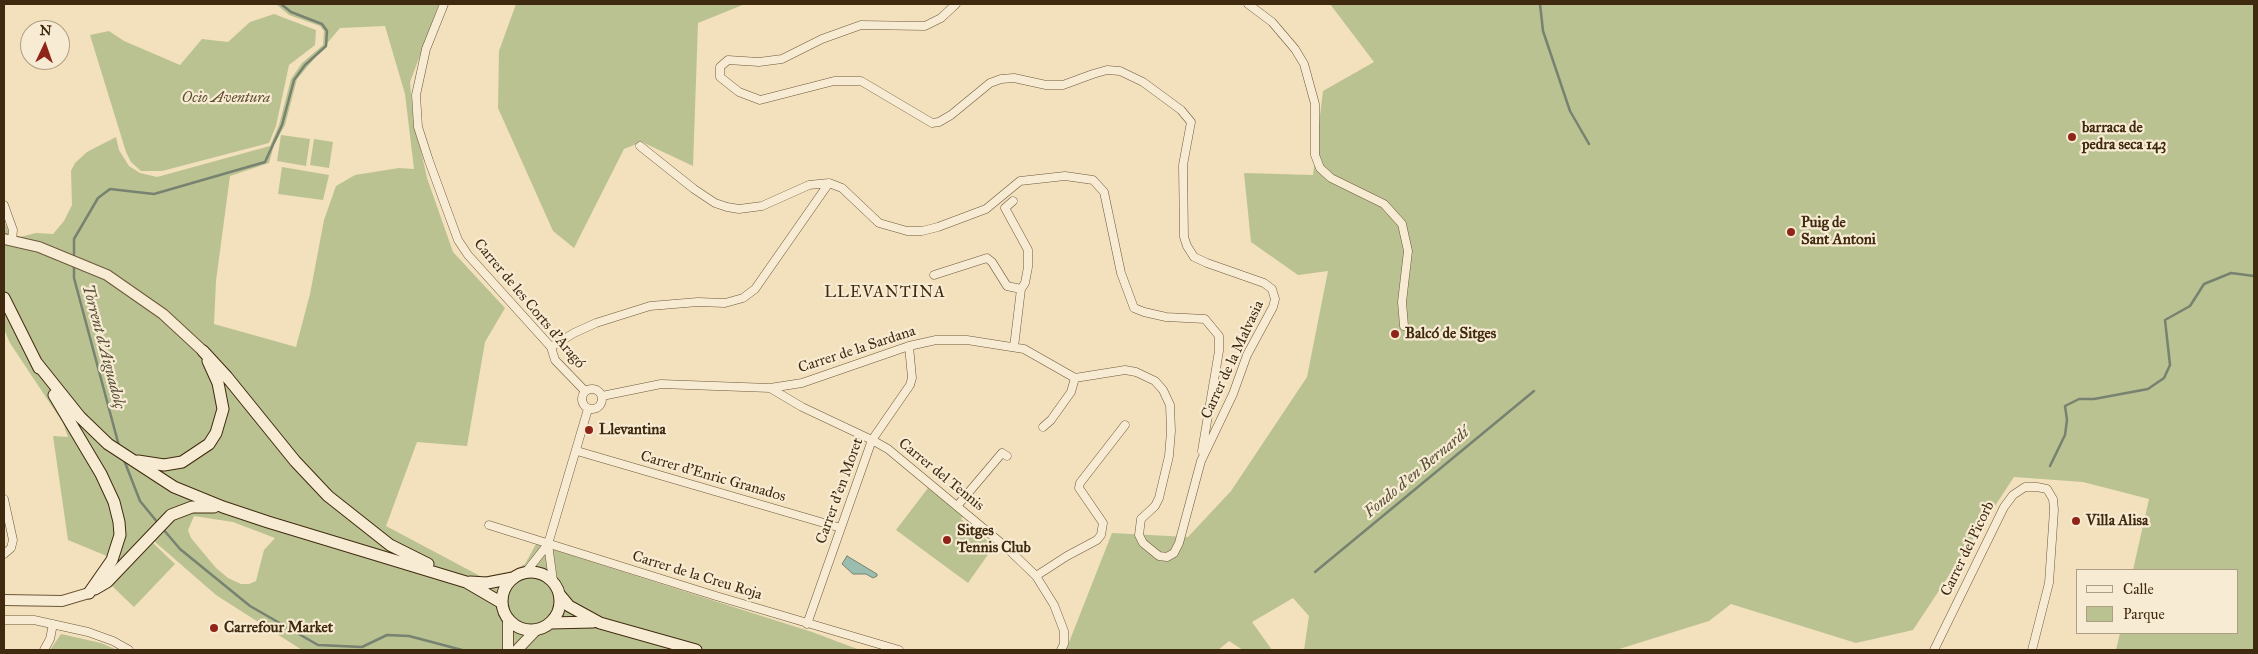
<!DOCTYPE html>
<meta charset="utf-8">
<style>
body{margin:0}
#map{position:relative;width:2258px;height:654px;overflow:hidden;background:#f3e0bc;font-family:"IM FELL Great Primer",serif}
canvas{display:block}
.frame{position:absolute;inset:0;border:5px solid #402a0f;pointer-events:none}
.legend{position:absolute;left:2076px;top:569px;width:162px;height:65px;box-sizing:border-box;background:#f7ebd3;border:1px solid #ae9e85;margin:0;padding:6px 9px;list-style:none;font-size:15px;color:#402a0f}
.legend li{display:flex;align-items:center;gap:10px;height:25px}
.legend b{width:25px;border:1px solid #ae9e85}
.north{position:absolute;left:20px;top:20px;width:50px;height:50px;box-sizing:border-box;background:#f7ebd3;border:1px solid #ae9e85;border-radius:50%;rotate:3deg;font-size:14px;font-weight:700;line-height:20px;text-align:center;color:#402a0f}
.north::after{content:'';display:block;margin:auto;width:18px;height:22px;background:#8f2418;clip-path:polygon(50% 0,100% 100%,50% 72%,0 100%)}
</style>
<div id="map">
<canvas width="2258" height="654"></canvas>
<div class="frame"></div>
<ul class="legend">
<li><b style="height:6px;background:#f7ebd3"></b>Calle</li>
<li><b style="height:14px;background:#bac292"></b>Parque</li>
</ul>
<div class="north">N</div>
</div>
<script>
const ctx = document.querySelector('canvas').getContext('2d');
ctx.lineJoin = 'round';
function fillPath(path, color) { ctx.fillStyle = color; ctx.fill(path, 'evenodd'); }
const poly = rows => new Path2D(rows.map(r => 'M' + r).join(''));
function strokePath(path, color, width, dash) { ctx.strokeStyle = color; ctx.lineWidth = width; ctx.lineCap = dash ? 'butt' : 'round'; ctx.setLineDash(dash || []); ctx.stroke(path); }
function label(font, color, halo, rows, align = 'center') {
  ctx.font = font + ' "IM FELL Great Primer",serif'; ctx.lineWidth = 4.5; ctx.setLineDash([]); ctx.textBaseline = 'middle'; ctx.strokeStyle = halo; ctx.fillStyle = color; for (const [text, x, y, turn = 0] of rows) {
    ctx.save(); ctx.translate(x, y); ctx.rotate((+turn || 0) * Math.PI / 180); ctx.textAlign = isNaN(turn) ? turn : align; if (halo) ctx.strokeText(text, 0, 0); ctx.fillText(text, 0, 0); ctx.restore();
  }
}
fillPath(poly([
 [276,4,439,4,410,82,413,115,427,178,453,252,505,308,485,342,467,446,417,442,386,526,482,577,512,571,525,564,536,544,812,632,860,650,302,650,216,595,154,541,119,561,68,540,53,436,68,437,63,423,10,343,4,329,4,221,12,239,36,233,53,234,64,221,72,205,71,171,75,163,87,152,116,137,119,150,129,166,140,173,157,177,270,146,279,125,291,79,302,63,323,45,324,31,320,26,289,15],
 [385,26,405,94,414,169,399,168,355,175,336,186,324,220,310,294,296,347,214,324,216,281,230,176,269,163,274,145,285,125,297,79,340,28],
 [194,516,233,522,275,538,264,550,256,581,249,584,241,584,228,578,216,568,191,538,188,530],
 [516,4,745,4,698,23,693,166,642,142,624,149,574,248,553,231,498,108,499,51],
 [1330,4,2254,4,2254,650,2116,650,2120,633,2237,633,2237,570,2133,570,2149,499,2083,482,2014,477,1913,630,1856,643,1731,604,1709,621,1616,650,1304,650,1309,616,1293,598,1252,622,1272,650,1243,650,1229,641,1218,650,1066,650,1112,533,1188,537,1231,491,1307,377,1328,271,1298,275,1251,242,1244,173,1313,175,1323,91,1374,62],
 [274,14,316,30,315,45,289,65,276,126,269,143,162,171,141,171,131,162,126,152,90,35,109,31,124,41,180,65,202,39,228,42,250,22],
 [281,135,310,139,306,166,277,161],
 [314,139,333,142,329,168,310,165],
 [282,167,329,175,323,200,278,194],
 [928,488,963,516,961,519,994,546,968,583,896,530],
 [153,543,175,564,134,607,112,586],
 [61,634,101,643,117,650,50,650]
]), '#bac292');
const water = poly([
 [847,556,877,574,877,576,873,578,866,574,853,574,842,564,847,556]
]);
fillPath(water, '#9bbdb0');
strokePath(water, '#778270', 1);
strokePath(poly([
 [1540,4,1543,31,1570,111,1589,144],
 [74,259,74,239,98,198,110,189,154,194,265,162,282,125,294,80,305,65,326,46,327,31,322,24,291,12,281,4],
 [74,265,74,278,119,446],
 [124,460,140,501,158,523],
 [2050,466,2065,435,2067,420,2065,406,2079,399,2094,399,2148,389,2164,378,2170,365,2165,320,2190,306,2204,284,2231,273,2254,276],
 [163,529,180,549,250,606,318,645,362,647,387,635,409,636,462,650],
 [1315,572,1534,391]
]), '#778270', 2.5);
const minor = poly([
 [444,4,426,49,416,95,418,127,429,161,458,240,468,255,551,347,555,360,585,391],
 [1248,4,1272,22,1295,49,1304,64,1315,104,1315,155,1320,168,1331,178,1384,204,1402,224,1408,251,1402,302,1404,326],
 [640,146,694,189,715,203,727,207,739,209,762,206,809,185,829,183,842,188,879,223,907,231,922,231,938,227,986,209,1020,181,1065,176,1093,180,1104,192,1121,273,1134,308,1144,312,1166,317,1205,319,1219,336,1219,351,1202,451],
 [1013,201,1005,208,1028,250,1028,267,1025,283,1021,289,1014,347],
 [4,205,13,230,12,240],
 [934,275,987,258,992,262,1007,286,1021,289],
 [551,347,574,333,596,323,650,306,698,302,725,303,743,298,755,289,829,183],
 [770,388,802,407,872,440,888,449,1006,547,1036,576,1054,605,1064,631,1064,644,1061,650],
 '582 399a10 10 0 1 1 20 0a10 10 0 1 1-20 0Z',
 [602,396,661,384,770,388,802,383,909,346,936,340,967,340,1024,349,1075,378,1125,370,1136,372,1155,381,1163,390,1170,405,1171,431,1169,456,1159,498,1155,506,1141,519,1139,535,1143,543,1159,556,1167,557,1174,553,1179,543,1201,461,1233,394,1247,355,1273,307,1275,299,1272,289,1264,283,1207,263,1194,257,1187,246,1184,237,1183,165,1191,122,1181,110,1143,82,1120,71,1107,70,1093,74,1063,85,1046,85,1014,78,1001,79,990,83,951,115,939,122,932,123,861,81,834,81,760,100,739,92,720,77,720,67,728,60,759,62,782,59,822,39,861,25,925,26,941,18,956,4],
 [1043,427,1051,420,1071,392,1075,378],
 [577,451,841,528],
 [4,499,13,540,11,548,4,554],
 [958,505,1002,453,1007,456],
 [489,525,716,596,899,650],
 [548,544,553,581],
 [526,572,548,544,588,409],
 [1036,576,1067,556,1097,540,1101,535,1103,523,1079,488,1080,483,1125,425],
 [4,620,34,620,88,632,113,641,129,650],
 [807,624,872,440,910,385,912,378,909,346],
 [44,650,50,639,53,624],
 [1934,650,2004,507,2013,495,2025,487,2037,487,2047,489,2053,499,2054,510,2049,583,2032,650]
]);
const tertiary = poly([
 [4,239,39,247,107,275,163,314,203,351],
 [4,600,62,601,89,593],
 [508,619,508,650],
 [517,650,536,630]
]);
const secondary = poly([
 [4,298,39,368],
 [203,351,227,377,295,461,328,496,390,545,428,564],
 [36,362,80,417,108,444,174,487,223,507,268,522,466,582,502,603],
 [54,395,101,474,114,502,119,522,120,535,112,560,89,593],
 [138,461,164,465,182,462,209,444,216,433,223,409,218,383,208,361],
 '502 601a29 29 0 1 1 58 0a29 29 0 1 1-58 0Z',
 [470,582,487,583,513,578],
 [95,589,107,582,171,515,192,507,214,507],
 [559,594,569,606,600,623,696,650],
 [550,623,593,622]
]);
strokePath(minor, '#6d583a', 9);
strokePath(tertiary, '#6d583a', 12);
strokePath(secondary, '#402a0f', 13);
strokePath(minor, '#f7ebd3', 8);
strokePath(tertiary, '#f7ebd3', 10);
strokePath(secondary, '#f7ebd3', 11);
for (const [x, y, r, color] of [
 [2072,137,5,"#8f2418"],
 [1791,232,5,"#8f2418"],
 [1395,334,5,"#8f2418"],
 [589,430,5,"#8f2418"],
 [2076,521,5,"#8f2418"],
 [947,540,5,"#8f2418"],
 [214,628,5,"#8f2418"]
]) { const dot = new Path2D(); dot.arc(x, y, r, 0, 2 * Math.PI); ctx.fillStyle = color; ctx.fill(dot); strokePath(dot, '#f7ebd3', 2); }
label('italic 15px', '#5e5030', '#f7ebd3', [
 ["Ocio Aventura",226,98]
]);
label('bold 15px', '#402a0f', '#f7ebd3', [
 ["barraca de",2082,128],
 ["pedra seca 143",2082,145],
 ["Puig de",1801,223],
 ["Sant Antoni",1801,240],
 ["Balcó de Sitges",1405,334],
 ["Llevantina",599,430],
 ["Villa Alisa",2086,521],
 ["Sitges",957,531],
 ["Tennis Club",957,548],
 ["Carrefour Market",224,628]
], 'left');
label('15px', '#402a0f', '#f7ebd3', [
 ["Carrer de les Corts d'Aragó",529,304,50],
 ["Carrer de la Sardana",857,350,-18],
 ["Carrer de la Malvasia",1233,360,-65],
 ["Carrer del Tennis",941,475,39],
 ["Carrer d'Enric Granados",713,477,16],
 ["Carrer d'en Moret",840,491,-70],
 ["Carrer del Picorb",1968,549,-64],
 ["Carrer de la Creu Roja",697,576,17]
]);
ctx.letterSpacing = '1px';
label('16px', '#402a0f', '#f7ebd3', [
 ["LLEVANTINA",885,293]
]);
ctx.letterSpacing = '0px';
label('italic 16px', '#574f37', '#f7ebd3', [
 ["Torrent d'Aiguadolç",103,347,75],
 ["Fondo d'en Bernardí",1417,473,-40]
]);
</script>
